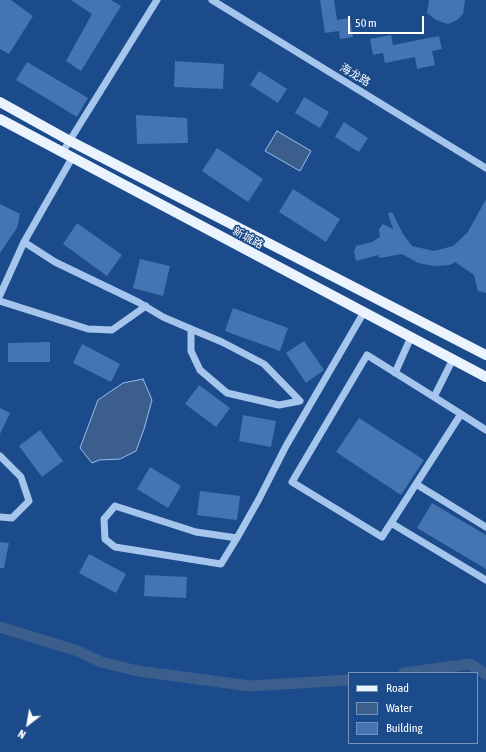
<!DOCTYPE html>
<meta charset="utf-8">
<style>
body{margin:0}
#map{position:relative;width:486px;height:752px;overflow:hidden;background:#1b4b8a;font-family:"Asap Condensed",sans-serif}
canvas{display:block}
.legend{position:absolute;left:348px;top:672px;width:130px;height:72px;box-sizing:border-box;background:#1b4b8a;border:1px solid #7693b9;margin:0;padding:5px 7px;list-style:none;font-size:12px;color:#fff}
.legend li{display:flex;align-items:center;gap:8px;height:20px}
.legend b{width:20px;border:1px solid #7693b9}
.north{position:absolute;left:8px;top:704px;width:40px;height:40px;-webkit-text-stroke:3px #1b4b8a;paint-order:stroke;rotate:211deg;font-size:11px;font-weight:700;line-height:16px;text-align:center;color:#fff}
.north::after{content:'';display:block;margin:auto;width:14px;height:18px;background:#fff;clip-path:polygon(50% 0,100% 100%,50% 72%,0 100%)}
.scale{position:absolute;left:348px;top:16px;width:76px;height:18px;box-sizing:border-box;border:2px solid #fff;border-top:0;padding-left:5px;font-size:12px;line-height:14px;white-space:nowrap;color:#fff;-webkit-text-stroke:3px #1b4b8a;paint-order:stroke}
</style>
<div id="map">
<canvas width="486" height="752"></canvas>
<ul class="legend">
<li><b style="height:5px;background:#ebf3ff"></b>Road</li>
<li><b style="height:11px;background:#3b5e8c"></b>Water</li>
<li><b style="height:11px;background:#4475b2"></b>Building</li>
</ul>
<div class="north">N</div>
<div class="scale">50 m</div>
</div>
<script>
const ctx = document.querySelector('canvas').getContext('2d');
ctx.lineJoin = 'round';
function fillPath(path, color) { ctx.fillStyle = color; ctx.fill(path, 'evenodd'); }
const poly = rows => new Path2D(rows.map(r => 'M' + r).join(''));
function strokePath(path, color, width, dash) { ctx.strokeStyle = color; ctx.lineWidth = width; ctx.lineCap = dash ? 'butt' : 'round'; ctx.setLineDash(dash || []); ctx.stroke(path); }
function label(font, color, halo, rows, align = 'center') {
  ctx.font = font + ' "Asap Condensed","Noto Sans SC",sans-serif'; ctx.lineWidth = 3; ctx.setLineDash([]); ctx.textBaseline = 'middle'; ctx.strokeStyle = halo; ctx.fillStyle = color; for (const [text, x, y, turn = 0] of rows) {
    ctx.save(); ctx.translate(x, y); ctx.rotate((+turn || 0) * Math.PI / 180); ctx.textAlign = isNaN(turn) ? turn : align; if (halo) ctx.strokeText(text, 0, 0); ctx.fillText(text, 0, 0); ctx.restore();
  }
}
const water = poly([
 [277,131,311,151,300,171,265,151,277,131],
 [143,379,152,400,144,429,136,451,120,459,99,460,92,463,80,448,98,400,123,383,143,379]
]);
fillPath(water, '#3b5e8c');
strokePath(water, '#99c0ee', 1);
strokePath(poly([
 [0,627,78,651,101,662,138,671,250,686,349,680],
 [404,673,470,664,486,674]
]), '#3b5e8c', 11);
fillPath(poly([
 [0,0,11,0,33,16,9,54,0,49],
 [71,0,111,0,121,6,81,71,66,61,92,14],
 [320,0,334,0,337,20,350,18,353,37,340,39,339,31,325,33],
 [429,0,465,0,463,14,457,20,448,24,436,20,427,13],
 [391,35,393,45,439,36,442,49,432,51,435,65,417,69,415,57,385,63,383,53,373,55,370,39],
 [175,61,224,64,223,89,174,87],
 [27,62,88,98,77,117,16,80],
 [259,71,287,89,278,103,250,85],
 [304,97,329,112,320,128,295,113],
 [136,115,187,118,188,143,137,144],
 [344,122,368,138,359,152,335,137],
 [217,148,263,179,248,202,202,171],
 [293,189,340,219,326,242,279,212],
 [486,199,486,293,478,291,474,275,455,262,450,265,434,266,418,263,402,254,380,258,378,255,356,261,354,252,356,246,372,242,380,237,379,229,383,224,393,229,388,213,392,212,403,234,412,246,434,251,453,246,468,232],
 [0,204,20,214,17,228,0,253],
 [77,223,122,255,107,276,63,244],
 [140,259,170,266,163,296,133,288],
 [233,308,288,328,280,351,225,331],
 [304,341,324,370,306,383,286,353],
 [50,342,50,362,8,362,8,343],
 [82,344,120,364,111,382,73,363],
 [199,385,230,408,216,427,185,404],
 [0,408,10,413,0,434],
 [243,415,276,421,271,447,239,441],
 [359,418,424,460,401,495,336,452],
 [40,430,63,461,42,477,19,446],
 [150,467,181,486,168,508,137,489],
 [200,491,240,496,237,520,197,515],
 [432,503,486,535,486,569,417,528],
 [0,542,9,543,4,568,0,568],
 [89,554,126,574,116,593,79,573],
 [145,575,187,577,186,598,144,596]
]), '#4475b2');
strokePath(poly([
 [212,0,486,168],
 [62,153,157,0],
 [24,242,55,262,138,302,163,317,191,329,222,342,264,364,300,401,279,405,227,393,200,370,191,351,191,329],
 [0,295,24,242,72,158],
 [0,301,88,329,112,330,146,306],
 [395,373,411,337],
 [434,397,453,359],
 [461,414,382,537,292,482,367,355,434,397,461,414,486,430],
 [0,456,21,477,29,501,12,518,0,517],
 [416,484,486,527],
 [391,523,486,580],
 [237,538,196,532,115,506,104,519,105,539,115,547,221,564,237,538,259,499,286,446,364,312]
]), '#a6c5ec', 7);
strokePath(poly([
 [0,102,70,141,486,355],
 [0,119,486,377]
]), '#ebf3ff', 10);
label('11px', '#fff', '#1b4b8a', [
 ["海龙路",355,75,31],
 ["新城路",248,238,28]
]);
</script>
